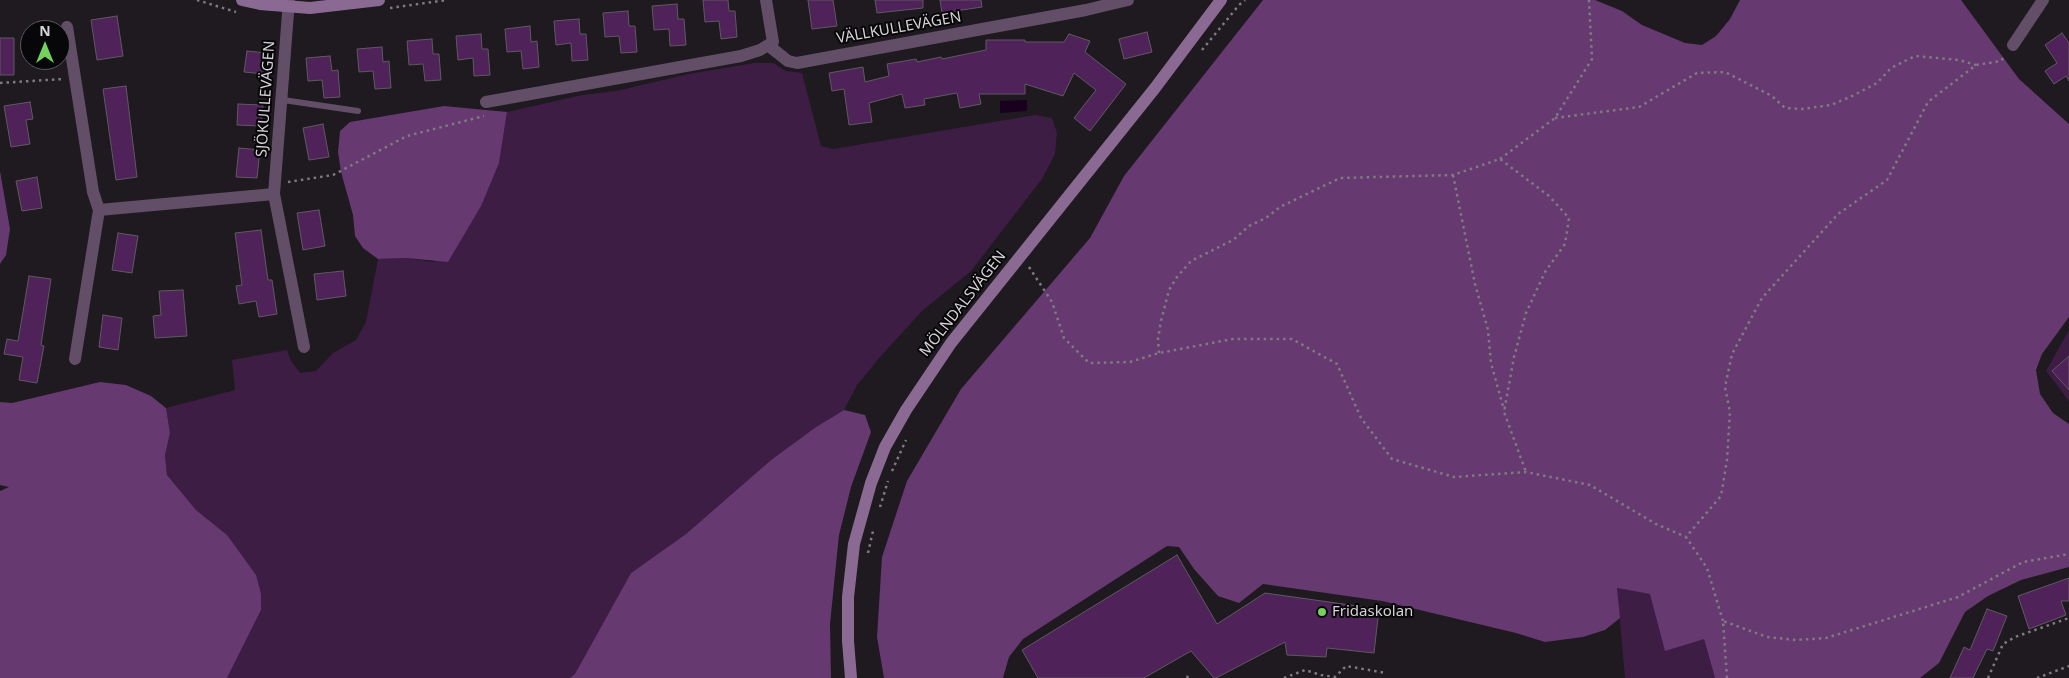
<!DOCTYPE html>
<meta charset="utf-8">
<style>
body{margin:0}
#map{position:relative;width:2069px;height:678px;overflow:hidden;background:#1f1920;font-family:"Noto Sans",sans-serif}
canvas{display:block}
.north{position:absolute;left:20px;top:20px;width:50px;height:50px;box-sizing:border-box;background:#070608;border:1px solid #5a585a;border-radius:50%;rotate:0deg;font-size:14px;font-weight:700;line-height:20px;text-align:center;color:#d6d2d6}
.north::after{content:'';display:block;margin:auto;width:18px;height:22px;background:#73d25d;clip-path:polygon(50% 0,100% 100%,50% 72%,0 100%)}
</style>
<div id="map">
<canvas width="2069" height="678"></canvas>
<div class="north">N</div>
</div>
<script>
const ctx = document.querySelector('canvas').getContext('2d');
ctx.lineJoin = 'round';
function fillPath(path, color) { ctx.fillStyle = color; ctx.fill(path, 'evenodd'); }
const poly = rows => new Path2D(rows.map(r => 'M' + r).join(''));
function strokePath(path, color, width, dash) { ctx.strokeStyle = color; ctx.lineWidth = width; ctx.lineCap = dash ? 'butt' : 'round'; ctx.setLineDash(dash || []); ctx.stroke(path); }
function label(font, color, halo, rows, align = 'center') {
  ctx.font = font + ' "Noto Sans",sans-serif'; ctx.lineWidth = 4; ctx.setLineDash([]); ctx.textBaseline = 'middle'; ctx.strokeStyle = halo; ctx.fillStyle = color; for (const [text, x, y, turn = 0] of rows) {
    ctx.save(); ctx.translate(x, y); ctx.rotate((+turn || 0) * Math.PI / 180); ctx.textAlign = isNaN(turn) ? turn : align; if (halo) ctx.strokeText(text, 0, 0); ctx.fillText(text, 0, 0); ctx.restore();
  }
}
fillPath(poly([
 [754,63,773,63,786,71,802,73,821,146,833,149,1035,115,1052,118,1057,133,1055,154,1042,179,971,271,922,311,880,357,857,385,844,410,816,427,771,460,686,534,631,573,575,675,570,678,227,678,261,610,227,535,196,510,167,475,165,455,170,433,166,408,235,390,232,360,287,350,291,361,300,373,316,371,333,353,356,340,366,322,378,259,406,258,434,262,499,163,507,112,582,95,616,91,689,74],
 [2069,330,2069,401,2046,371],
 [1617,588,1651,594,1704,639,1715,678,1625,678]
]), '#3e1d45');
fillPath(poly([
 [1263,0,1595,0,1622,11,1642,25,1685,43,1702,45,1716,36,1730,19,1740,0,1961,0,2019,79,2069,124,2069,317,2042,354,2036,370,2040,394,2053,413,2069,424,2069,567,2021,580,1988,596,1965,612,1939,663,1920,678,1715,678,1704,639,1665,651,1650,594,1617,588,1620,618,1605,630,1583,637,1545,642,1516,633,1382,601,1263,584,1239,603,1218,596,1194,569,1179,547,1167,546,1023,639,1009,657,1003,678,884,678,877,637,882,557,907,481,961,389,1090,238,1124,176],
 [444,106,507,112,499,163,481,206,448,262,406,258,378,259,363,248,355,236,353,215,341,172,338,152,340,131,350,122],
 [0,171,10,229,6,255,0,264],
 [100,382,126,385,151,396,166,408,170,433,165,455,167,475,196,510,227,535,256,575,261,594,261,610,227,678,0,678,0,491,9,487,0,485,0,402,12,403],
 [844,410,865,415,871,432,851,487,839,535,830,624,831,678,570,678,575,674,631,573,686,534,771,460,816,427]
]), '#663971');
fillPath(poly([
 [1027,100,1027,111,1000,113,1000,101]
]), '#18001e');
const building = poly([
 [703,0,728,0,729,11,735,11,737,37,721,39,719,21,705,22,703,0],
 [808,0,833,0,837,26,812,29,808,0],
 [875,0,923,0,923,8,877,13,875,0],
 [940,0,981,0,982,7,942,13,940,0],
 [677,4,678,19,684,19,686,45,670,46,669,29,654,30,652,6,677,4],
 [628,11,629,26,635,26,637,52,621,53,619,36,605,37,603,13,628,11],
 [117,16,123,56,97,60,91,20,117,16],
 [579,19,580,34,586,34,588,60,572,61,571,43,556,45,554,21,579,19],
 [530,26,531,42,537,41,539,67,523,69,521,51,507,52,505,29,530,26],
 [1147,32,1152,52,1124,59,1119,39,1147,32],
 [2062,33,2069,43,2069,81,2066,76,2054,84,2045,71,2057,63,2045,45,2062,33],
 [481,34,482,49,488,49,490,75,474,76,473,58,458,60,456,36,481,34],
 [1069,34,1090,41,1085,52,1126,84,1090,131,1074,118,1096,90,1074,73,1063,96,1025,84,1025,94,979,94,981,104,960,108,957,93,924,99,925,105,905,108,902,94,869,103,872,122,849,125,844,89,832,91,829,73,863,67,865,82,889,76,887,64,916,59,917,62,941,57,942,59,986,50,986,40,1025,40,1025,42,1064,42,1069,34],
 [0,38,14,38,14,75,0,75,0,38],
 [432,39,433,54,439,54,441,80,425,81,423,64,409,65,407,41,432,39],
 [382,47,383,62,389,61,391,88,375,89,373,71,359,72,357,49,382,47],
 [247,51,267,53,265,74,244,72,247,51],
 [330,56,332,71,338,70,340,97,324,98,322,80,308,81,306,58,330,56],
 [126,86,137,177,116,180,103,89,126,86],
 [30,102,33,119,26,120,30,144,11,147,4,106,30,102],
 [238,104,263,105,261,126,237,125,238,104],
 [323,124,329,157,309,160,303,128,323,124],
 [239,148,260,150,257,178,236,177,239,148],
 [37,177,42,208,22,211,16,181,37,177],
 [319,210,325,246,303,250,297,213,319,210],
 [261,230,268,280,272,280,277,314,259,317,256,301,239,304,236,286,242,285,235,233,261,230],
 [118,233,138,236,132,273,112,270,118,233],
 [343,271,346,296,317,300,314,274,343,271],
 [29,276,51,279,41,345,44,346,37,383,19,380,23,357,4,354,7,339,18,341,29,276],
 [183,290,187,336,155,338,153,316,161,315,159,291,183,290],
 [103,315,122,318,118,350,99,347,103,315],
 [2069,356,2069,390,2052,371,2069,356],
 [1177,555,1217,624,1265,593,1379,609,1374,653,1327,648,1326,657,1287,655,1285,642,1216,678,1214,678,1191,651,1144,678,1038,678,1022,650,1177,555],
 [2069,578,2069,601,2061,601,2066,615,2029,629,2018,596,2069,578],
 [1987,609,2007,616,1993,651,1987,649,1973,678,1950,678,1964,647,1970,650,1987,609]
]);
fillPath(building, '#4f2359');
strokePath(building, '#605962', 1);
strokePath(poly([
 [197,0,236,12],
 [390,8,447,0],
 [1202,50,1239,5,1245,0],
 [0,83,63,79],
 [1555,118,1639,107,1697,73,1725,72,1772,96,1785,108,1802,109,1831,105,1852,96,1877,83,1891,68,1915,56,1959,60,1976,65],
 [1500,159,1555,118,1592,59,1589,0],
 [1453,175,1475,284,1488,330,1491,363,1504,410],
 [288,182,333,175,407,136,484,116],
 [1029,267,1052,302,1064,338,1089,363,1130,362,1159,353,1233,339,1292,339,1337,364,1361,418,1392,459,1454,477,1526,472,1590,485,1656,524,1686,537],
 [1159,353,1158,339,1161,321,1169,290,1177,277,1191,261,1233,240,1249,226,1266,218,1280,207,1340,178,1453,175,1500,159,1549,196,1569,218,1565,244,1545,272,1526,313,1514,357,1504,412,1526,472],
 [892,471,906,440],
 [880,507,888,481],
 [868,553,873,531],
 [1723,621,1707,568,1686,537,1721,496,1727,460,1730,412,1725,387,1732,354,1762,298,1838,214,1887,180,1928,102,1976,65,2001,61,2005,56],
 [1187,678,1189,673],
 [1284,678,1305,670,1321,675,1335,677,1346,666,1386,673],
 [1727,678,1723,621,1767,637,1796,640,1826,638,1958,597,2023,562,2069,554],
 [1988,678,2003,644,2015,637,2069,618],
 [2037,678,2069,666]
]), '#807b80', 2.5, [2.5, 4]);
strokePath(poly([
 [283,100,358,111]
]), '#624e66', 6);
strokePath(poly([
 [289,0,274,194,304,347],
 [67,27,93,192,99,210,75,359],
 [2013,45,2043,0],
 [769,46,788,61,797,63,1086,10,1128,0],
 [486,102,741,56,760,50,773,42,766,0],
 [99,210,274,194]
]), '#624e66', 12);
strokePath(poly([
 [242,0,260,4,310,8,379,0],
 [851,678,848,641,848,597,854,544,871,483,885,447,906,410,951,343,1155,88,1221,0]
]), '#8a6a92', 12);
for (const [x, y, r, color] of [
 [1322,612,5,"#73d25d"]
]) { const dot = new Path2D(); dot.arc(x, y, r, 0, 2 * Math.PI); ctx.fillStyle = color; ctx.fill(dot); strokePath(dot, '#070608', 2); }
label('15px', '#d6d2d6', '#070608', [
 ["VÄLLKULLEVÄGEN",899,28,-10],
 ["SJÖKULLEVÄGEN",266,99,-86],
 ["MÖLNDALSVÄGEN",963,304,-52]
]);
label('15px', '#d6d2d6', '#070608', [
 ["Fridaskolan",1332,612]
], 'left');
</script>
